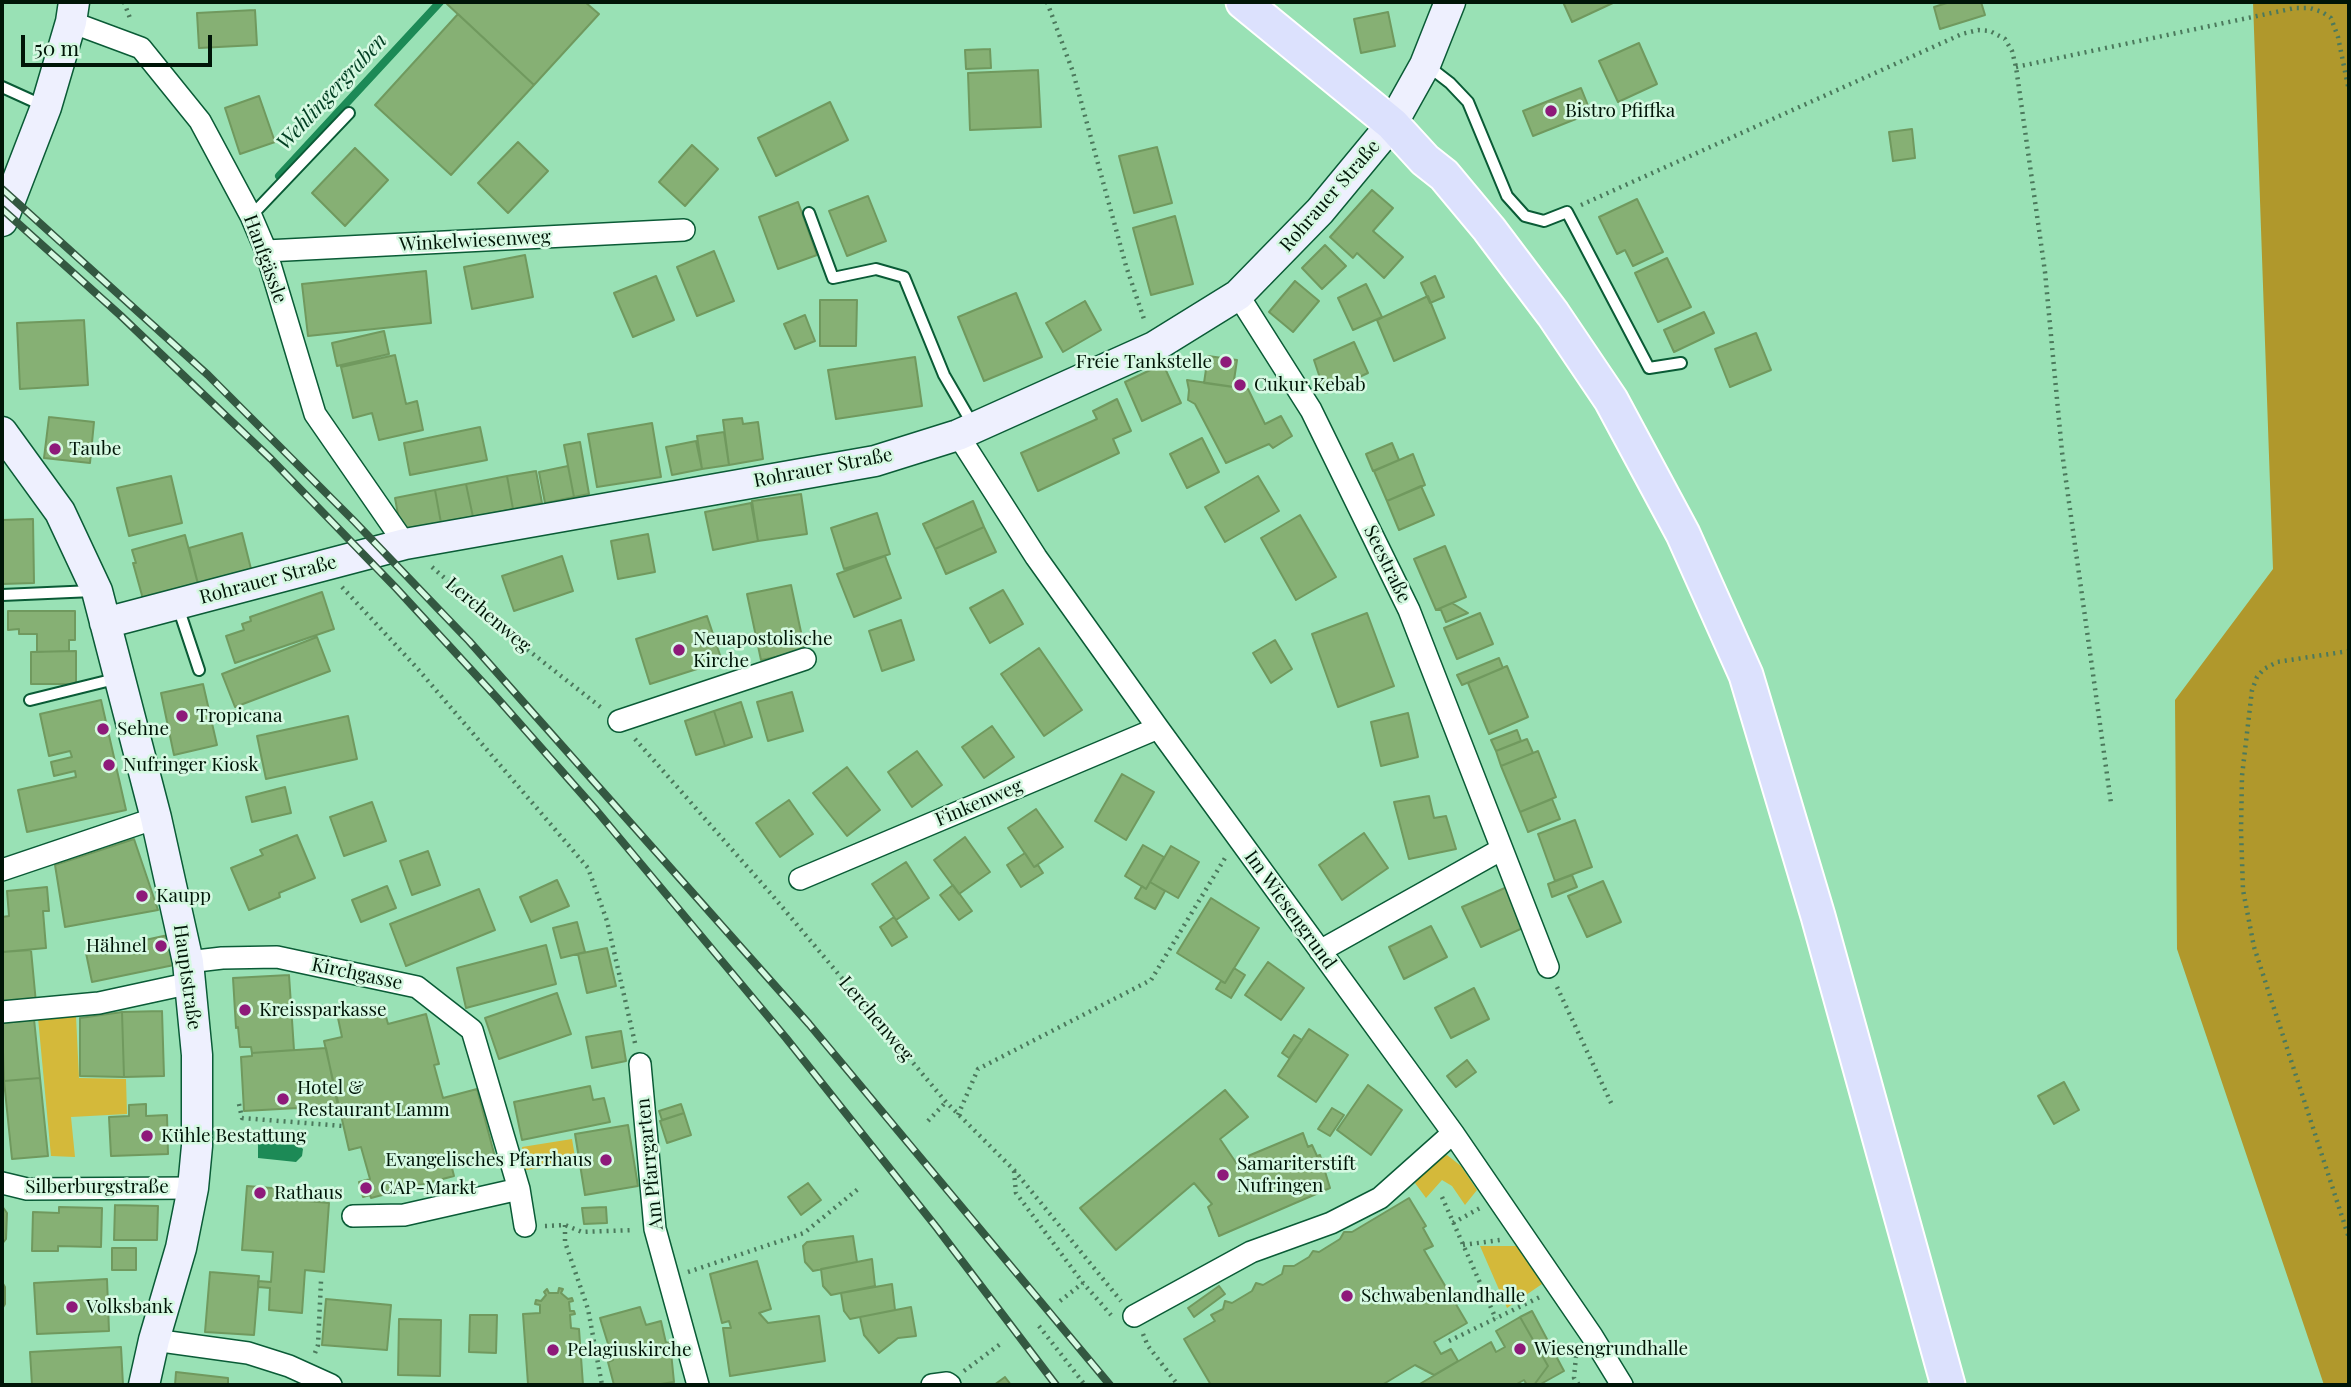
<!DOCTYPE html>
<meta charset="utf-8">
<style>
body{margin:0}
#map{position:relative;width:2351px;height:1387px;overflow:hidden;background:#99e1b5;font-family:"Playfair Display",serif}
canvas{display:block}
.frame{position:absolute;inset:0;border:4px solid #001507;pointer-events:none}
.scale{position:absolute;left:21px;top:35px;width:191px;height:32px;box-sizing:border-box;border:4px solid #001507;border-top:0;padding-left:9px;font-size:21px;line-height:24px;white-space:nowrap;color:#001507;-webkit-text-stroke:5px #d6f9e2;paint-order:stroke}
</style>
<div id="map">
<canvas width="2351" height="1387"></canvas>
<div class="frame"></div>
<div class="scale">50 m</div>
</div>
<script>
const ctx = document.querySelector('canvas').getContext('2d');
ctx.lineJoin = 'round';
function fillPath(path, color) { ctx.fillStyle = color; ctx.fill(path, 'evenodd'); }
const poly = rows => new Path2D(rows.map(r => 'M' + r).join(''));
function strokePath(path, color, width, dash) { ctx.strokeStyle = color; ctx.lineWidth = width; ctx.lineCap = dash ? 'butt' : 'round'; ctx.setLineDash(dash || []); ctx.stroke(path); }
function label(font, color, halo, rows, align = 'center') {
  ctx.font = font + ' "Playfair Display",serif'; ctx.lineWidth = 5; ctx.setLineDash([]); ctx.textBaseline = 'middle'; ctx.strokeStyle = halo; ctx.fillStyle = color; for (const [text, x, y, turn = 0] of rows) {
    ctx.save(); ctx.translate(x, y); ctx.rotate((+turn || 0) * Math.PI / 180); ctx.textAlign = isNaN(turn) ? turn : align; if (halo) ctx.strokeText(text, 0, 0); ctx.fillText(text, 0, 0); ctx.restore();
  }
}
fillPath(poly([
 [76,1016,79,1078,126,1079,127,1114,71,1117,75,1157,51,1156,38,1018],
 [572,1139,576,1163,526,1170,522,1147],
 [1447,1155,1461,1166,1477,1190,1465,1205,1452,1186,1442,1180,1426,1198,1415,1183,1437,1159],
 [1480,1246,1520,1246,1545,1282,1507,1308]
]), '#d4b93a');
fillPath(poly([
 [2253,2,2349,2,2349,1385,2324,1385,2177,949,2175,700,2273,569]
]), '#b0982c');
fillPath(poly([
 [258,1142,298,1144,303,1149,302,1156,296,1162,258,1158]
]), '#1c8a56');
strokePath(poly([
 [279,176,440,2]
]), '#1c8a56', 8);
const building = poly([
 [449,2,585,2,599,14,534,85,447,4,449,2],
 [1563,2,1615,2,1572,22,1563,2],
 [1950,2,1981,2,1985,15,1940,29,1934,7,1950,2],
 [255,10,257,45,199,48,197,13,255,10],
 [1388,12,1395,46,1361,53,1354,19,1388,12],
 [458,14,534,85,451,175,375,105,458,14],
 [1639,43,1657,84,1618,102,1599,61,1639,43],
 [990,49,991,68,966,69,965,50,990,49],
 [1038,70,1041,127,970,130,968,73,1038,70],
 [1581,88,1591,113,1533,136,1523,111,1581,88],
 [259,96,275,142,240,154,225,108,259,96],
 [830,102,848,140,776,176,758,138,830,102],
 [1912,129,1915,158,1893,161,1889,132,1912,129],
 [518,142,548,171,508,213,478,183,518,142],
 [692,145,718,169,685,206,659,182,692,145],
 [1157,147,1172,203,1134,213,1119,156,1157,147],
 [355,148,388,180,345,226,312,193,355,148],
 [1372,190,1393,208,1373,231,1403,257,1384,278,1357,253,1353,258,1330,237,1372,190],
 [868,196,886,241,847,256,829,211,868,196],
 [1637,199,1663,252,1633,266,1625,250,1617,254,1599,217,1637,199],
 [798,202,817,255,778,269,759,217,798,202],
 [1175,216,1193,284,1151,295,1133,228,1175,216],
 [1325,245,1346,266,1322,289,1302,268,1325,245],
 [714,251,734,301,697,316,677,267,714,251],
 [525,255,533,297,472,309,464,267,525,255],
 [1667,258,1691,307,1658,322,1635,273,1667,258],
 [426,271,431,323,308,336,302,284,426,271],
 [656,276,674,320,633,337,614,293,656,276],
 [1435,276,1444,297,1430,303,1421,283,1435,276],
 [1295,281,1319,301,1293,332,1269,312,1295,281],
 [1366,284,1382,317,1353,330,1338,298,1366,284],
 [1016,293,1042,357,984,381,958,317,1016,293],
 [1428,296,1445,338,1394,361,1377,320,1428,296],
 [820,300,857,300,856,346,820,346,820,300],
 [1085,301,1101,330,1063,352,1046,323,1085,301],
 [1704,312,1714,333,1674,352,1664,330,1704,312],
 [805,315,815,341,795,349,784,324,805,315],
 [84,320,88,385,20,389,17,323,84,320],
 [384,331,389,354,337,366,332,343,384,331],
 [1756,333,1771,370,1730,387,1715,349,1756,333],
 [1354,342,1368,373,1325,393,1314,360,1354,342],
 [395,355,406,404,417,401,423,430,379,440,372,413,353,418,341,367,395,355],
 [1208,356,1237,360,1233,387,1204,383,1208,356],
 [915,357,922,406,836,419,828,370,915,357],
 [1163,364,1181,403,1142,421,1125,382,1163,364],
 [1187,380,1248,389,1265,424,1281,416,1292,436,1273,448,1269,444,1226,463,1195,404,1188,400,1189,390,1187,380],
 [1117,399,1131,431,1113,439,1119,453,1038,491,1021,453,1097,419,1093,411,1117,399],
 [49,417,94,422,90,463,44,458,49,417],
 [742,418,743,424,758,422,763,459,729,465,723,420,742,418],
 [652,423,661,477,597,487,588,434,652,423],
 [480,427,487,460,410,475,404,443,480,427],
 [724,432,729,465,702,469,697,436,724,432],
 [1202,438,1219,472,1187,488,1170,454,1202,438],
 [696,441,702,469,672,475,666,447,696,441],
 [580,442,589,494,574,497,564,445,580,442],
 [1392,443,1399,460,1373,471,1366,454,1392,443],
 [1413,454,1425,485,1387,501,1374,471,1413,454],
 [568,466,574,497,545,503,539,472,568,466],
 [536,471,542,503,513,509,507,476,536,471],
 [171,476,182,523,129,536,117,488,171,476],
 [507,476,513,509,473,517,466,484,507,476],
 [1258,476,1279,511,1225,542,1205,507,1258,476],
 [466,484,473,517,441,523,435,490,466,484],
 [1421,486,1434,515,1399,530,1387,501,1421,486],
 [435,490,441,523,401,531,395,498,435,490],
 [801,494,807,534,758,541,752,501,801,494],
 [973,501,984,527,935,549,923,524,973,501],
 [751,503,758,541,713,550,705,512,751,503],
 [877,513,890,554,844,569,831,528,877,513],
 [1300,515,1336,577,1296,600,1261,538,1300,515],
 [33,519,34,583,2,584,2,520,33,519],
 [984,527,996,552,946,574,935,549,984,527],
 [242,533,251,569,198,584,189,548,242,533],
 [648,534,655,572,618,579,611,541,648,534],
 [185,535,198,584,143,599,133,563,136,563,132,550,185,535],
 [1445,546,1466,597,1436,610,1414,559,1445,546],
 [562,556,573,591,514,611,502,576,562,556],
 [885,556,901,598,854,617,837,574,885,556],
 [791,585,805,651,761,660,747,594,791,585],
 [1003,590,1023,624,990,643,970,608,1003,590],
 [322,592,334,629,235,663,226,636,244,630,242,624,251,621,250,617,322,592],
 [1452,603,1468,613,1446,622,1441,610,1436,610,1452,603],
 [8,611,75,611,75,640,69,640,69,651,37,652,37,634,19,634,19,629,8,630,8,611],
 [1367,613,1394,686,1338,707,1312,634,1367,613],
 [1480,613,1493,644,1457,659,1444,628,1480,613],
 [707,616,722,661,650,684,636,639,707,616],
 [901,620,914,660,882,671,869,631,901,620],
 [317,637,330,671,235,707,222,674,317,637],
 [1275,640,1292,669,1271,683,1253,653,1275,640],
 [1039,648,1082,710,1044,736,1001,674,1039,648],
 [76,651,76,684,31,684,31,652,76,651],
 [1499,658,1503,668,1462,685,1457,675,1499,658],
 [1507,666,1528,717,1489,734,1468,683,1507,666],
 [203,684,217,745,174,755,161,693,203,684],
 [792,692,803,731,768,741,757,702,792,692],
 [101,700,126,810,27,832,18,790,76,777,75,771,54,776,51,762,72,757,70,751,49,756,40,714,101,700],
 [741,702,752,737,725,746,714,711,741,702],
 [714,711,725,746,696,755,685,721,714,711],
 [1408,713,1418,757,1381,766,1371,722,1408,713],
 [348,716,357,759,266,779,257,736,348,716],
 [992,726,1014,757,984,778,962,747,992,726],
 [1517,730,1521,741,1496,751,1491,740,1517,730],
 [1527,739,1533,753,1501,766,1496,751,1527,739],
 [917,751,942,785,912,807,888,772,917,751],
 [1538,751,1556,797,1520,812,1501,766,1538,751],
 [847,767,880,810,847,836,813,793,847,767],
 [1122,774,1154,792,1126,840,1095,821,1122,774],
 [285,787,291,813,252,822,246,797,285,787],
 [1429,796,1434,818,1446,816,1456,849,1409,859,1394,802,1429,796],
 [1552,799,1560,819,1528,832,1520,812,1552,799],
 [789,800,813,834,780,857,756,823,789,800],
 [372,802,386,841,344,856,330,817,372,802],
 [1036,809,1063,847,1034,867,1008,828,1036,809],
 [1575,820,1592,867,1555,881,1538,834,1575,820],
 [1364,833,1388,868,1342,900,1319,865,1364,833],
 [297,835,315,878,279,893,280,897,249,910,231,868,263,855,260,850,297,835],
 [965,837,990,872,959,894,934,860,965,837],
 [134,839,158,910,65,927,55,865,134,839],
 [1143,845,1164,857,1146,889,1125,876,1143,845],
 [1171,846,1199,862,1178,898,1150,882,1171,846],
 [428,851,440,885,412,895,400,861,428,851],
 [1025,853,1034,867,1038,865,1043,873,1021,887,1007,865,1025,853],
 [906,862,929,898,896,920,872,884,906,862],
 [1572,875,1577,887,1552,897,1548,884,1572,875],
 [557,880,569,906,531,922,520,897,557,880],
 [1603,881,1621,922,1587,937,1568,896,1603,881],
 [1150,882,1165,891,1155,909,1135,898,1142,886,1146,889,1150,882],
 [953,885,972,911,959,920,940,895,953,885],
 [387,886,396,908,361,922,352,900,387,886],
 [47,887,49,911,43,911,46,948,2,952,2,917,9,916,7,891,47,887],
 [1507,887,1525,927,1481,947,1462,907,1507,887],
 [479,889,495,930,406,966,390,924,479,889],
 [1211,898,1259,928,1225,983,1177,953,1211,898],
 [894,917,907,937,892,946,880,927,894,917],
 [577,922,585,952,561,958,553,928,577,922],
 [1431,926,1447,957,1404,979,1389,947,1431,926],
 [168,935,174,965,92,982,86,953,168,935],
 [546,945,556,984,466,1008,457,968,546,945],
 [607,948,616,986,587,993,578,954,607,948],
 [31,950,36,1003,2,1006,2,952,31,950],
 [1268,962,1304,988,1281,1020,1245,995,1268,962],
 [1234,968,1245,975,1231,998,1216,989,1221,981,1225,983,1234,968],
 [289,975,294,1050,252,1053,251,1047,240,1047,238,1027,236,1028,233,978,289,975],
 [1474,988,1489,1019,1451,1038,1435,1008,1474,988],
 [557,993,571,1034,499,1059,485,1018,557,993],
 [383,1006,388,1024,426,1014,439,1064,434,1065,443,1098,477,1089,495,1157,452,1168,454,1176,371,1198,370,1195,363,1197,359,1182,370,1179,361,1147,349,1150,324,1041,342,1037,338,1018,383,1006],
 [162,1011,164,1076,124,1077,122,1012,162,1011],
 [122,1012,124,1077,80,1076,80,1018,122,1012],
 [34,1019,40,1078,4,1081,2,1023,34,1019],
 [1309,1029,1348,1055,1316,1102,1278,1076,1309,1029],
 [621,1031,626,1061,592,1068,586,1037,621,1031],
 [1294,1035,1302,1040,1289,1058,1282,1053,1294,1035],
 [326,1048,339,1111,298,1113,298,1108,244,1111,241,1057,252,1056,252,1053,326,1048],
 [1467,1060,1476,1072,1456,1087,1447,1076,1467,1060],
 [40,1078,48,1156,12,1159,4,1081,40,1078],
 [2064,1082,2079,1110,2054,1124,2038,1096,2064,1082],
 [1368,1085,1402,1110,1371,1155,1337,1130,1368,1085],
 [590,1086,593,1100,604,1098,610,1122,522,1140,514,1102,590,1086],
 [1225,1090,1248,1117,1220,1139,1239,1167,1249,1162,1248,1156,1303,1133,1308,1147,1312,1145,1317,1156,1320,1155,1330,1188,1219,1236,1208,1207,1212,1204,1194,1183,1116,1250,1080,1208,1225,1090],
 [146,1104,146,1116,167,1115,168,1154,111,1156,109,1117,129,1116,129,1105,146,1104],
 [681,1104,684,1113,662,1120,659,1111,681,1104],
 [1332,1108,1344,1115,1330,1136,1318,1129,1332,1108],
 [684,1113,691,1135,667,1143,660,1121,684,1113],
 [628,1125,638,1186,585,1195,575,1134,628,1125],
 [808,1183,821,1200,801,1215,788,1197,808,1183],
 [247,1186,296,1190,296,1200,329,1203,324,1272,305,1270,302,1313,269,1310,270,1288,258,1287,258,1281,271,1282,273,1252,242,1250,247,1186],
 [1409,1198,1426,1226,1423,1228,1433,1246,1424,1250,1467,1323,1434,1342,1441,1354,1451,1349,1458,1361,1434,1375,1415,1365,1382,1385,1211,1385,1184,1339,1215,1321,1211,1315,1223,1309,1225,1301,1232,1303,1252,1291,1256,1283,1263,1285,1282,1274,1284,1266,1294,1266,1309,1257,1313,1251,1319,1252,1340,1239,1344,1232,1352,1232,1409,1198],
 [115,1205,158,1206,157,1240,114,1240,115,1205],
 [2,1206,7,1213,6,1239,2,1244,2,1206],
 [59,1207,102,1208,101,1247,58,1246,58,1251,32,1251,33,1212,59,1213,59,1207],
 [606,1207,607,1223,584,1224,582,1208,606,1207],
 [853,1236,857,1262,813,1271,805,1262,803,1246,807,1242,853,1236],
 [112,1248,136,1248,136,1270,112,1270,112,1248],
 [872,1259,875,1286,831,1295,823,1286,821,1269,872,1259],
 [757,1261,771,1309,759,1313,768,1323,819,1316,825,1361,730,1376,723,1328,731,1328,729,1321,722,1323,710,1274,757,1261],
 [210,1272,259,1276,254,1335,205,1332,210,1272],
 [107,1279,109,1331,37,1334,34,1283,107,1279],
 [2,1282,5,1287,5,1304,2,1309,2,1282],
 [892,1284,895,1310,850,1319,844,1311,841,1293,892,1284],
 [1219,1286,1225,1294,1194,1317,1188,1308,1219,1286],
 [559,1288,563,1289,561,1293,568,1299,572,1298,573,1301,569,1302,570,1311,574,1311,575,1314,570,1315,571,1328,579,1329,583,1385,528,1384,523,1314,540,1313,540,1305,535,1304,536,1300,541,1301,546,1295,544,1292,547,1289,549,1293,558,1293,559,1288],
 [326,1299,391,1305,387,1350,322,1345,326,1299],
 [640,1307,646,1325,661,1321,666,1343,670,1342,674,1382,654,1385,614,1385,608,1362,613,1360,600,1318,640,1307],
 [911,1307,916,1336,898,1338,879,1353,864,1335,860,1317,911,1307],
 [1532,1311,1564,1371,1539,1385,1534,1385,1548,1366,1520,1317,1532,1311],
 [470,1315,497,1315,496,1353,469,1352,470,1315],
 [1520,1317,1548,1366,1534,1385,1527,1385,1524,1380,1515,1385,1418,1385,1491,1342,1496,1352,1505,1347,1496,1331,1520,1317],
 [399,1319,441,1320,440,1376,398,1375,399,1319],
 [121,1347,123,1385,32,1385,30,1352,121,1347],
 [176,1372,228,1378,228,1385,175,1385,176,1372],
 [1005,1377,1011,1385,994,1385,1005,1377]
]);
fillPath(building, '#86b074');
strokePath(building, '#70995e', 2);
const lane = poly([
 [1428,66,1450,83,1468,102,1507,196,1525,216,1544,221,1567,212,1649,368,1681,363],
 [2,87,44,106],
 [809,213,833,278,876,269,904,277,944,375,973,425],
 [251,216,349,113],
 [2,595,93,591],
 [178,607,199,670],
 [30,700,119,678]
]);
const street = poly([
 [71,22,141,48,200,121,251,216,266,251,315,414,405,544],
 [266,251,684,230],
 [1238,295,1311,410,1409,610,1502,849,1320,951],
 [958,435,1036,557,1158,728,1453,1133,1592,1336,1622,1385],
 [619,721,805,659],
 [1502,849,1548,967],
 [2,870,156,818],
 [800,879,1158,728],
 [188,962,222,958,277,957,417,987,472,1030,519,1189,525,1226],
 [2,1012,99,1003,191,983],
 [640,1064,655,1229,698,1385],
 [2,1183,27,1189,193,1188],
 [353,1216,404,1215,519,1189],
 [1134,1316,1251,1252,1331,1223,1380,1198,1453,1133],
 [154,1340,248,1353,289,1366,331,1385],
 [932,1385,947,1383,950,1385]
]);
const secondary = poly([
 [2,221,46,107,71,22,74,2],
 [2,432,60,512,97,591,156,818,188,962,197,1055,197,1146,193,1188,181,1248,154,1340,144,1385],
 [105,623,405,544,875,461,958,435,1154,347,1238,295,1320,211,1392,124,1425,65,1450,2]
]);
const primary = poly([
 [1243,2,1392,124,1425,160,1444,175,1489,229,1553,314,1611,400,1683,534,1746,675,1818,916,1948,1385]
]);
strokePath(lane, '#0a5b36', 14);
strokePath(street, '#0a5b36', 24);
strokePath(secondary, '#0a5b36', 33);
strokePath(primary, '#fff', 37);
strokePath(poly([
 [124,2,131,21],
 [1047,2,1073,72,1126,266,1145,322],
 [2016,67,2295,8,2310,8,2322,12,2331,18,2338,37,2349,91],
 [1581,205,1962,34,1978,30,1990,31,2005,39,2012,51,2016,67,2045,272,2062,452,2111,803],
 [432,567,514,639,603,709],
 [342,587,417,668,588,868,607,921,635,1043],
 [2349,651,2277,662,2264,669,2257,677,2252,690,2242,776,2241,830,2243,890,2254,947,2349,1238],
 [635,739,772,895,946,1102,1014,1170,1121,1301],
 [1557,987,1613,1107],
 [239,1104,242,1118,343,1126],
 [958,1115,978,1069,1151,980,1225,858],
 [928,1121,946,1102],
 [1014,1171,1016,1193,1083,1283,1111,1315],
 [1442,1197,1496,1319],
 [1453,1223,1480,1208],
 [565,1225,565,1242,588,1309,602,1385],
 [545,1226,565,1225,582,1232,633,1230],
 [1463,1245,1500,1240],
 [688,1272,804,1233,858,1189],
 [1060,1301,1083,1283],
 [1039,1326,1085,1385],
 [1143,1334,1148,1346,1178,1385],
 [1449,1341,1540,1297],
 [315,1353,318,1345,321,1281,324,1279],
 [1576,1356,1574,1378,1579,1385],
 [964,1371,1003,1342]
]), '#4b795c', 4.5, [2, 5]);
strokePath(lane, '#fff', 10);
strokePath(street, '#fff', 21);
strokePath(secondary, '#eef0fe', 30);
strokePath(primary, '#dce1fd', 33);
const rail = poly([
 [2,189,208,375,354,521,469,641,809,1024,1110,1385],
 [2,209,120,315,271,459,396,588,498,699,596,810,786,1038,937,1228,1056,1385]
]);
strokePath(rail, '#335841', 8);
strokePath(rail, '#d6f9e2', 5, [16]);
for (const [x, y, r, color] of [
 [1551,111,7,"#8e1a7a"],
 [1226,362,7,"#8e1a7a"],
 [1240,385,7,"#8e1a7a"],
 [55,449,7,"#8e1a7a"],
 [679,650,7,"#8e1a7a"],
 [182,716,7,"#8e1a7a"],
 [103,729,7,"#8e1a7a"],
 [109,765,7,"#8e1a7a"],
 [142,896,7,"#8e1a7a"],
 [161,946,7,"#8e1a7a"],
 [245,1010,7,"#8e1a7a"],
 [283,1099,7,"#8e1a7a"],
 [147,1136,7,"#8e1a7a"],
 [606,1160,7,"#8e1a7a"],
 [1223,1175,7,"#8e1a7a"],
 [366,1188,7,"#8e1a7a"],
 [260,1193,7,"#8e1a7a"],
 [1347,1296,7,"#8e1a7a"],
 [72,1307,7,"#8e1a7a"],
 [1520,1349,7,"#8e1a7a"],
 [553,1350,7,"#8e1a7a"]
]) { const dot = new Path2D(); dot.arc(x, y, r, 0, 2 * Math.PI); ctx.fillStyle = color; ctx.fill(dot); strokePath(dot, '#d6f9e2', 2.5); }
label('19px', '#001507', '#d6f9e2', [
 ["Bistro Pfiffka",1565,111],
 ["Freie Tankstelle",1212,362,"right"],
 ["Cukur Kebab",1254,385],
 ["Taube",69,449],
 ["Neuapostolische",693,639],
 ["Kirche",693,661],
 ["Tropicana",196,716],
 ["Sehne",117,729],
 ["Nufringer Kiosk",123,765],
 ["Kaupp",156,896],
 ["Hähnel",147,946,"right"],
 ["Kreissparkasse",259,1010],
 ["Hotel &",297,1088],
 ["Restaurant Lamm",297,1110],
 ["Kühle Bestattung",161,1136],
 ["Evangelisches Pfarrhaus",592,1160,"right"],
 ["Samariterstift",1237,1164],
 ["Nufringen",1237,1186],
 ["CAP-Markt",380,1188],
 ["Rathaus",274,1193],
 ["Schwabenlandhalle",1361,1296],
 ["Volksbank",86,1307],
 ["Wiesengrundhalle",1534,1349],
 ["Pelagiuskirche",567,1350]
], 'left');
label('19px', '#001507', '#d6f9e2', [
 ["Rohrauer Straße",1330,196,-49],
 ["Winkelwiesenweg",475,241,-3],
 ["Hanfgässle",265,259,70],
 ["Rohrauer Straße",823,468,-11],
 ["Seestraße",1387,564,64],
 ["Rohrauer Straße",268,580,-15],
 ["Lerchenweg",488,615,40],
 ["Finkenweg",979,803,-23],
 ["Im Wiesengrund",1290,910,54],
 ["Kirchgasse",357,974,12],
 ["Hauptstraße",187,977,82],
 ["Lerchenweg",876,1019,50],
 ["Am Pfarrgarten",650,1164,-96],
 ["Silberburgstraße",97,1187]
]);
label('italic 21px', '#023e22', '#d6f9e2', [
 ["Wehlingergraben",332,92,-47]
]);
</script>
